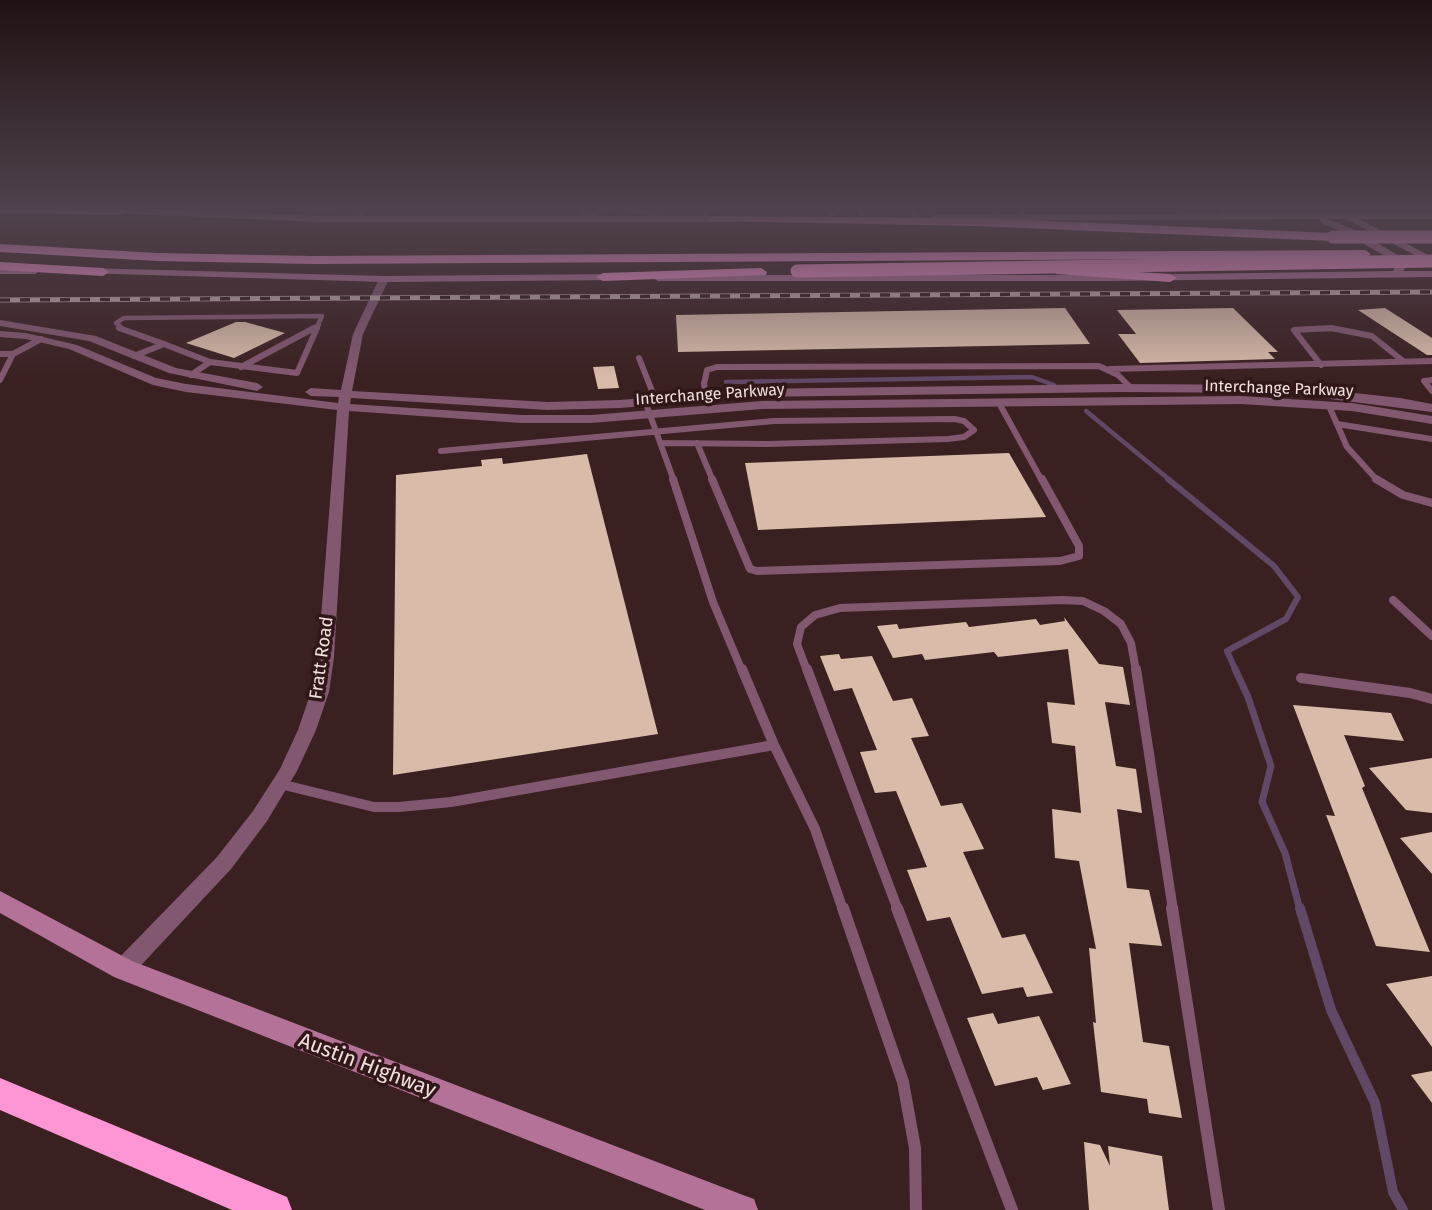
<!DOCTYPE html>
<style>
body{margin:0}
canvas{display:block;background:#3b2021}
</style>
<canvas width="1432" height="1210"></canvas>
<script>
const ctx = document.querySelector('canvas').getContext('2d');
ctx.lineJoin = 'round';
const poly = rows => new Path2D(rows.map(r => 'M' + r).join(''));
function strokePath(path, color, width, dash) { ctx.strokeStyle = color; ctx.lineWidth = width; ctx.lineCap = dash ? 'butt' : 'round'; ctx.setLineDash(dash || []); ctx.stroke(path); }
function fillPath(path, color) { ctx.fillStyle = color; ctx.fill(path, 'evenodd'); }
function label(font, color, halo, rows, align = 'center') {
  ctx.font = font + ' "Fira Sans",sans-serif'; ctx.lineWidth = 7; ctx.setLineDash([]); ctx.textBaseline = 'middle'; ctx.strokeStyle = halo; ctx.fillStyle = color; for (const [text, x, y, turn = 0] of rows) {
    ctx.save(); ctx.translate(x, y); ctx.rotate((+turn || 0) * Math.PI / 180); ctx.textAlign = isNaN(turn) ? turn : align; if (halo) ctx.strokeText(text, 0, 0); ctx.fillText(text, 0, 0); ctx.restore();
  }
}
strokePath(poly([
 [726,382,1032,377,1054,385],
 [1086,411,1171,481]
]), '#614867', 4.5);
strokePath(poly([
 [1168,479,1274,566,1298,597,1286,619,1227,651,1236,671]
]), '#614867', 6);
strokePath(poly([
 [1235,669,1248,697,1271,766,1262,802,1285,853,1300,910]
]), '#614867', 7);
strokePath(poly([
 [1300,908,1331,1010,1375,1103,1393,1192,1403,1210]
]), '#614867', 10);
fillPath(poly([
 [1065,308,1090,344,678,352,676,315],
 [1233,308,1278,352,1268,352,1275,359,1140,363,1118,334,1136,334,1117,310],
 [1385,308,1432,338,1432,355,1427,355,1358,310],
 [236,322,245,322,285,333,234,358,186,343],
 [614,366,619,388,598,389,593,367],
 [1009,453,1046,517,758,530,745,463],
 [587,454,658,734,393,775,396,475,482,466,481,460,502,458,503,464],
 [1064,617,1099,664,1123,667,1130,705,1105,702,1116,766,1136,769,1142,813,1117,809,1127,888,1149,890,1162,946,1129,943,1143,1042,1169,1046,1182,1118,1149,1113,1147,1099,1101,1092,1093,1022,1096,1023,1089,948,1096,949,1079,861,1055,858,1052,809,1081,813,1075,746,1052,743,1047,702,1075,705,1068,649,998,657,994,652,925,660,922,654,893,658,877,626,897,624,899,629,966,622,969,627,1036,619,1040,625,1065,621],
 [839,654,841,659,872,656,893,701,912,698,929,736,911,738,941,806,962,803,984,849,963,852,1002,938,1025,934,1053,993,1027,997,1023,987,982,994,950,917,927,921,907,870,927,867,896,791,875,793,860,752,877,750,852,688,834,691,820,656],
 [1293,705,1391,713,1404,741,1344,735,1365,786,1362,788,1430,952,1376,946,1326,815,1335,816],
 [1432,758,1432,813,1406,810,1369,768],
 [1432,832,1432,874,1400,838],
 [1432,976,1432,1047,1386,984],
 [993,1013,998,1024,1039,1016,1071,1084,1043,1090,1037,1077,995,1086,967,1018],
 [1432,1071,1432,1103,1411,1075],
 [1084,1142,1100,1145,1110,1166,1108,1146,1162,1156,1169,1210,1089,1210]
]), '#d9bba9');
strokePath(poly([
 [826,208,834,219],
 [859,208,864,219],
 [912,208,916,218],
 [991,208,1000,218],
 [1019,208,1025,217],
 [1176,208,1184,216],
 [1221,208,1227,216],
 [236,216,246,208],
 [707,219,705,209,715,208],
 [361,220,362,208],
 [123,329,116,323,124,318,322,316,316,329],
 [311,329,319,325],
 [1305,329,1338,329]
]), '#825871', 4.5);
strokePath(poly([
 [119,328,164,344,134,356],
 [164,344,210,362],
 [0,354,13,354],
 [639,358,656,401],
 [1321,365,1294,330,1331,328,1372,336,1403,361],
 [241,367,314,328],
 [1110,369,1432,361],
 [191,375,210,362,297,373,317,328],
 [0,380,13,354,41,339],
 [1432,380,1424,381,1432,391],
 [706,397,704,384,707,370,717,367,1099,366,1118,375,1131,388],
 [645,401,674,481],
 [999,403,1042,481],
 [1329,406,1347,447,1378,481],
 [1337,424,1432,439],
 [697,443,713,481],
 [441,451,774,421,954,419,964,421,974,430,964,437,948,439,768,444,661,443]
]), '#825871', 6);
strokePath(poly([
 [673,479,713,602,742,671],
 [712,479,750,569,757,571,1060,561,1079,556,1079,546,1042,479],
 [1376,479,1403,495,1432,503],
 [1393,600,1432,636],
 [807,671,797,644,801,627,815,615,840,608,1062,600,1083,601,1104,611,1121,624,1131,643,1136,671]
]), '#825871', 8);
strokePath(poly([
 [742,669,774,745,815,829,843,910],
 [807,669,898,910],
 [1136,669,1173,910],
 [1301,678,1410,693,1432,699],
 [280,784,374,807,399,807,451,802,774,745]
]), '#825871', 10);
strokePath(poly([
 [843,908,903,1082,915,1148,916,1210],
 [897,908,1012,1210],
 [1172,908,1219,1210]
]), '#825871', 12);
fillPath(poly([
 [298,208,334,208,330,211,302,211,298,208],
 [601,208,613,208,589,219,571,222,567,219,601,208],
 [620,208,635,208,674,219,670,222,620,208],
 [384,276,389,279,363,334,352,391,548,402,620,400,751,389,1118,384,1283,385,1400,398,1432,404,1432,412,1283,393,1118,392,751,397,620,408,548,410,351,398,350,404,521,415,591,415,762,401,1241,396,1352,403,1432,416,1432,424,1352,411,1241,404,762,409,591,423,521,423,349,411,334,657,329,692,316,730,297,771,267,821,231,869,131,976,123,979,115,976,112,969,115,962,217,857,253,811,280,769,298,730,311,692,318,657,337,410,186,392,153,385,69,349,26,339,0,337,0,331,26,333,77,345,156,378,186,384,338,403,339,397,311,396,305,392,311,388,341,390,353,334,379,279,384,276],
 [0,320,96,336,176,368,257,383,263,387,257,391,169,373,89,341,0,326,0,320]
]), '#825871');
fillPath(poly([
 [55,208,130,208,319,216,732,216,737,219,732,222,319,222,60,211,55,208],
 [1432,213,1432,219,1359,219,1432,257,1432,264,1346,219,1328,219,1355,230,1403,258,1407,266,1403,271,1432,271,1432,277,1110,281,658,281,653,278,658,275,1110,275,1393,271,1396,266,1395,262,1347,234,1321,223,1320,219,935,221,930,218,935,215,1432,213],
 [0,268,35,268,40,271,35,274,0,274,0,268],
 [87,268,384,276,619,274,624,277,619,280,384,282,83,273,83,269,87,268],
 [0,891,132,961,743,1195,754,1199,758,1210,705,1210,114,977,0,913,0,891]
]), '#b47299');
fillPath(poly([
 [0,208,120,209,126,212,120,215,0,213,0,208],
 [714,216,976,218,1333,233,1339,237,1333,241,976,226,710,221,708,219,714,216],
 [0,244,158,253,313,256,1365,250,1371,254,1365,258,313,264,158,261,0,252,0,244],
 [0,262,103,268,109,272,103,276,0,270,0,262],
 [1061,267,1170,274,1177,278,1170,282,1056,274,1056,268,1061,267],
 [761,268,767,272,766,275,603,281,596,277,603,273,761,268],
 [0,1078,287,1197,292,1210,232,1210,0,1110,0,1078]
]), '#fe96d5');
const rail = poly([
 [0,300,1432,292]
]);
strokePath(rail, '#c6b1b2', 5);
strokePath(rail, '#311718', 3.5, [10]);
strokePath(poly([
 [1333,237,1432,237],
 [797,271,1432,261]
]), '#fe96d5', 13);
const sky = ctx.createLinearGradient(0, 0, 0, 378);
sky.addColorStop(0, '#201212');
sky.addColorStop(0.55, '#4f424e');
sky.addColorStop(1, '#4f424e00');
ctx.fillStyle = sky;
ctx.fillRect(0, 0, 1432, 378);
label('16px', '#f2dfdf', '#311718', [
 ["Interchange Parkway",1279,389,2],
 ["Interchange Parkway",710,395,-4]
]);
label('18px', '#f2dfdf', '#311718', [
 ["Fratt Road",322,658,-82]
]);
label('21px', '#f2dfdf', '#311718', [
 ["Austin Highway",367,1066,21]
]);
</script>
